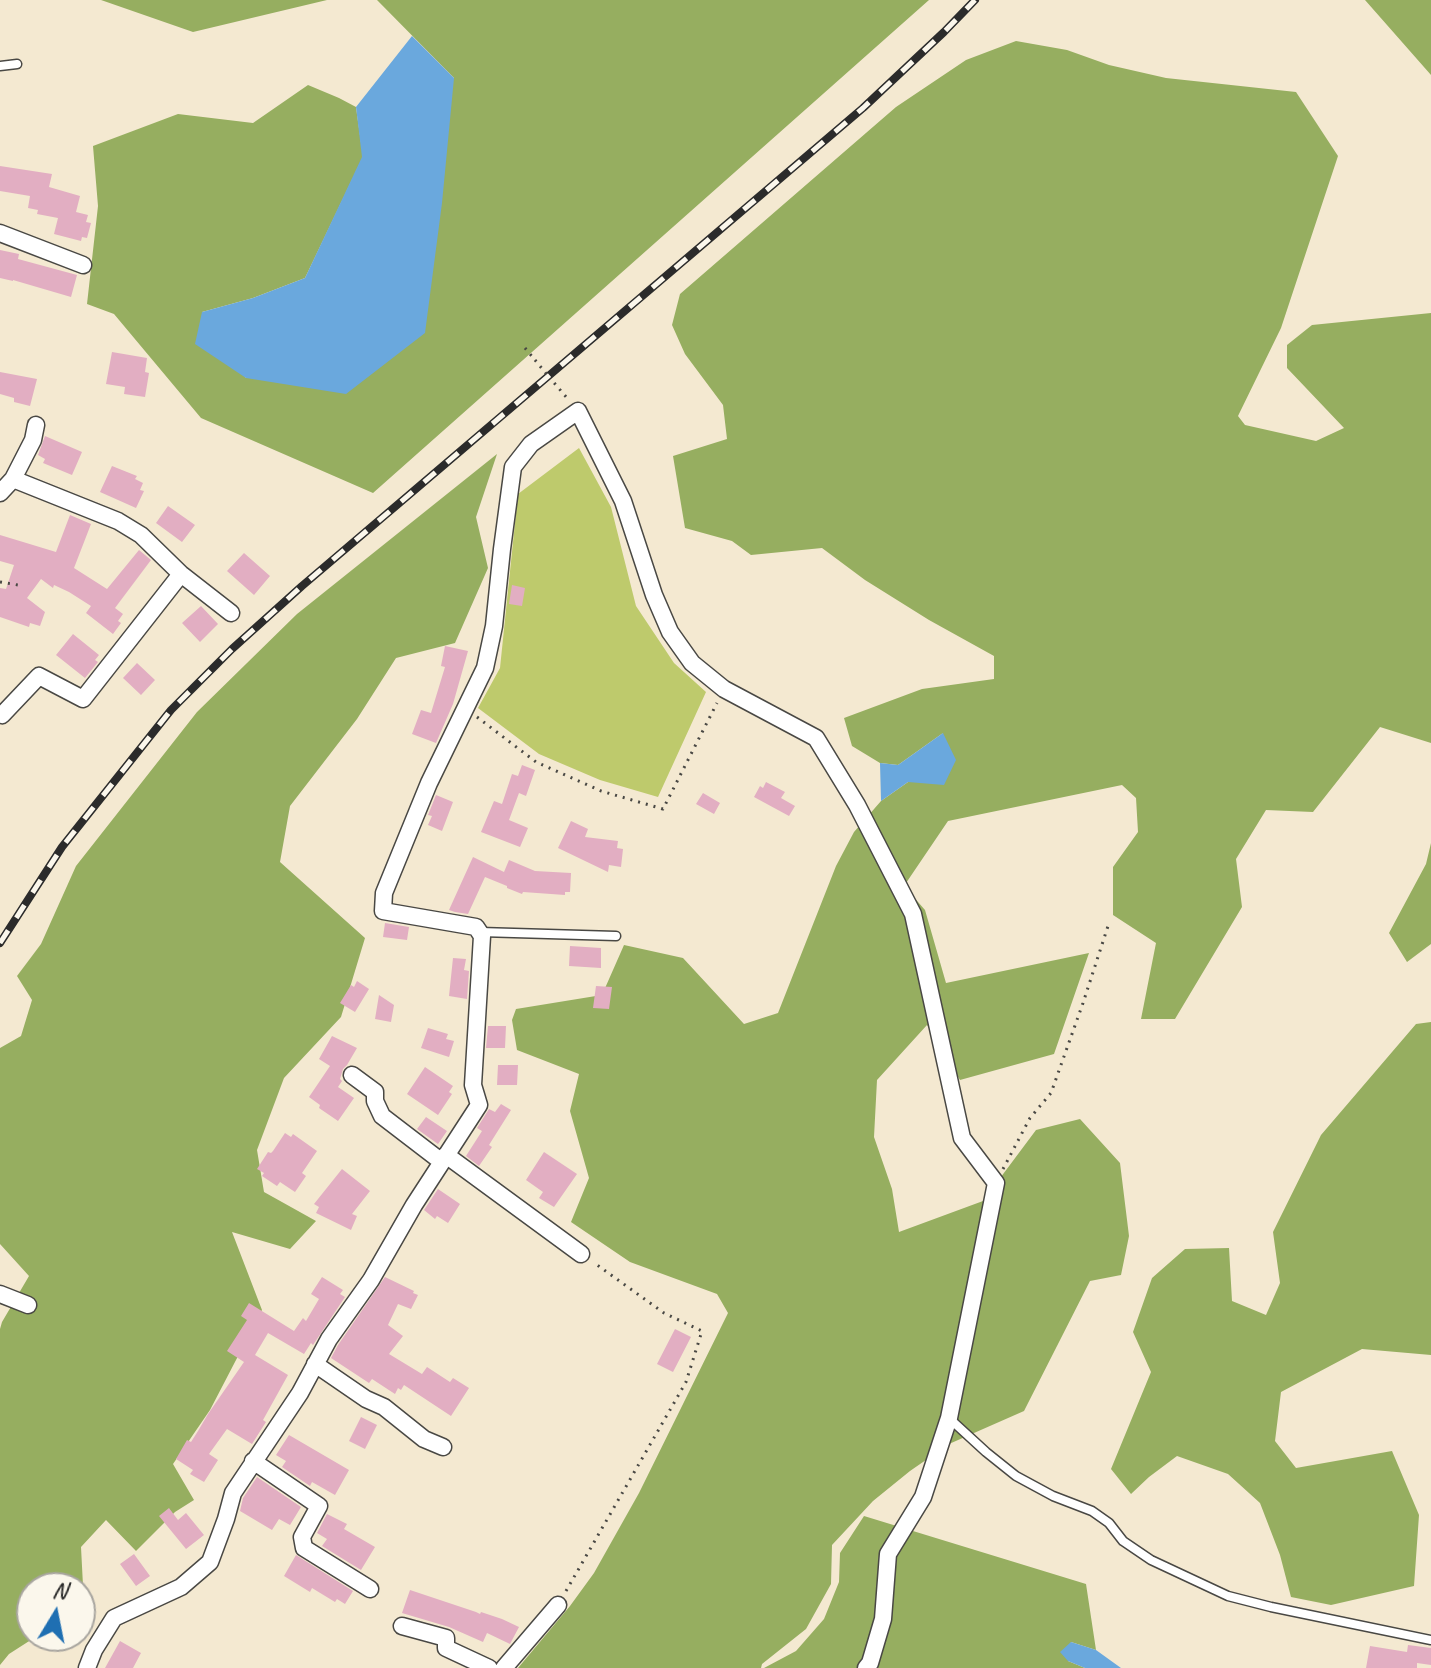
<!DOCTYPE html>
<style>
body{margin:0}
#map{position:relative;width:1431px;height:1668px;overflow:hidden;background:#f4e9d1;font-family:Caveat,sans-serif}
canvas{display:block}
.north{position:absolute;left:16px;top:1572px;width:80px;height:80px;box-sizing:border-box;background:#fbf7ec;border:2px solid #a8a59f;border-radius:50%;rotate:10deg;font-size:22px;font-weight:700;line-height:32px;text-align:center;color:#2b2b2b}
.north::after{content:'';display:block;margin:auto;width:28px;height:36px;background:#1f6fb2;clip-path:polygon(50% 0,100% 100%,50% 72%,0 100%)}
</style>
<div id="map">
<canvas width="1431" height="1668"></canvas>
<div class="north">N</div>
</div>
<script>
const ctx = document.querySelector('canvas').getContext('2d');
ctx.lineJoin = 'round';
function fillPath(path, color) { ctx.fillStyle = color; ctx.fill(path, 'evenodd'); }
const poly = rows => new Path2D(rows.map(r => 'M' + r).join(''));
function strokePath(path, color, width, dash) { ctx.strokeStyle = color; ctx.lineWidth = width; ctx.lineCap = dash ? 'butt' : 'round'; ctx.setLineDash(dash || []); ctx.stroke(path); }
fillPath(poly([
 [579,448,611,507,636,606,674,663,706,692,658,797,600,780,539,754,478,708,500,668,518,494]
]), '#beca6c');
fillPath(poly([
 [101,0,327,0,193,32],
 [377,0,929,0,373,493,201,418,114,314,87,304,98,206,93,146,178,114,253,123,308,85,339,98,356,107,363,157,305,278,253,298,202,312,246,378,454,78],
 [1365,0,1431,0,1431,75],
 [1016,41,1067,50,1109,65,1166,78,1296,92,1338,156,1281,328,1238,416,1245,425,1316,441,1344,428,1287,368,1287,345,1312,325,1431,313,1431,743,1380,727,1313,812,1266,810,1236,859,1242,907,1175,1019,1141,1019,1156,943,1113,915,1113,867,1138,832,1136,798,1122,785,948,821,904,886,925,910,946,983,1089,953,1054,1054,960,1080,927,1025,877,1080,874,1137,892,1189,899,1232,983,1201,1036,1130,1080,1119,1120,1163,1129,1236,1121,1275,1090,1281,1024,1411,949,1444,910,1471,873,1501,832,1545,831,1584,806,1629,762,1664,761,1668,518,1668,570,1606,594,1573,639,1493,728,1313,717,1294,630,1262,571,1222,589,1178,570,1111,579,1074,517,1050,512,1020,516,1009,602,995,624,945,683,958,744,1024,778,1013,836,866,854,832,881,801,908,782,943,733,898,765,880,763,852,746,844,718,922,689,994,679,994,656,929,620,865,580,822,548,751,555,732,541,685,528,673,456,727,439,723,405,685,354,672,325,680,294,896,107,966,60],
 [497,454,476,517,488,568,455,643,396,658,357,719,290,806,280,862,365,938,341,1017,284,1078,257,1150,264,1192,316,1221,290,1249,232,1232,262,1310,210,1410,173,1464,194,1500,175,1512,136,1551,106,1520,81,1547,84,1605,80,1608,80,1588,32,1588,32,1636,37,1636,9,1654,0,1665,0,1329,2,1322,29,1276,0,1244,0,1048,21,1036,32,1000,17,976,41,944,76,866,197,712,297,614],
 [1431,843,1431,944,1407,962,1389,933,1426,864],
 [1431,1022,1431,1355,1362,1349,1281,1392,1275,1441,1296,1468,1392,1451,1419,1515,1414,1586,1331,1605,1291,1597,1280,1555,1260,1503,1228,1474,1177,1456,1149,1477,1131,1494,1111,1469,1151,1372,1133,1332,1152,1278,1185,1249,1229,1248,1232,1301,1266,1315,1280,1283,1273,1232,1321,1135,1416,1024],
 [864,1516,1086,1584,1096,1650,1071,1642,1068,1661,1085,1668,764,1668,796,1651,824,1619,839,1582,840,1553]
]), '#96ae60');
fillPath(poly([
 [412,36,454,78,442,203,425,333,346,394,246,378,195,344,202,312,253,298,305,278,362,157,356,107],
 [943,733,956,760,944,785,908,782,881,801,880,763,898,765],
 [1071,1642,1096,1650,1121,1668,1085,1668,1068,1661,1060,1652]
]), '#6aa8dd');
fillPath(poly([
 [0,166,52,174,49,187,80,196,76,212,88,215,86,222,91,223,87,238,82,237,81,241,54,234,58,218,37,214,38,210,28,208,30,196,0,191],
 [0,250,19,254,18,259,77,275,71,297,13,280,13,281,0,278],
 [112,352,147,358,145,372,149,373,145,397,124,394,125,387,106,384],
 [0,372,37,379,30,406,14,402,14,398,0,394],
 [45,436,82,452,72,475,43,463,45,459,38,455],
 [112,466,137,476,135,479,143,483,140,490,144,491,136,508,100,492],
 [168,506,195,525,182,542,156,523],
 [70,515,91,524,74,568,107,589,139,550,151,560,115,608,123,614,118,621,121,623,113,634,86,613,91,606,69,592,54,585,53,588,41,579,27,598,45,612,40,626,30,623,29,627,0,617,0,588,6,589,14,565,0,561,0,535,56,552],
 [244,553,270,576,254,595,227,571],
 [512,585,525,588,522,606,509,604],
 [201,606,218,624,200,642,182,623],
 [73,634,99,655,95,660,98,662,85,678,56,655],
 [445,646,468,651,453,704,436,743,412,734,421,710,431,713,445,667,441,666],
 [137,663,155,680,141,695,123,678],
 [522,765,535,770,526,796,519,793,509,820,528,828,520,847,481,832,494,801,502,804,512,774,518,776],
 [766,782,785,792,781,798,795,806,789,816,754,797,760,786,763,788],
 [703,793,720,803,714,814,696,804],
 [436,795,453,802,442,831,428,825,432,816,428,815],
 [571,821,588,829,585,837,618,841,617,848,623,849,621,867,609,865,608,872,558,848],
 [473,857,504,872,509,860,535,871,571,873,570,892,565,892,565,895,523,892,522,894,507,888,507,886,485,877,468,914,455,912,449,910],
 [385,923,409,927,407,940,383,937],
 [570,946,601,948,601,968,569,966],
 [453,958,466,959,464,970,469,971,467,999,449,996],
 [357,981,369,989,355,1012,340,1003,351,985,354,987],
 [596,986,612,987,609,1009,593,1008],
 [379,995,394,1005,391,1022,375,1019],
 [488,1026,506,1026,505,1048,486,1048],
 [428,1028,448,1034,446,1039,454,1041,449,1057,421,1048],
 [332,1036,357,1048,347,1065,343,1069,340,1079,342,1081,338,1087,354,1098,338,1121,319,1108,320,1105,309,1097,330,1066,319,1059],
 [498,1065,518,1065,517,1085,497,1085],
 [425,1067,453,1086,449,1092,452,1094,438,1115,407,1094],
 [501,1104,511,1110,489,1145,492,1147,479,1166,466,1156,482,1131,477,1128,489,1109,495,1112],
 [426,1117,447,1131,438,1144,417,1129],
 [285,1133,291,1137,293,1134,317,1151,302,1173,306,1176,295,1192,280,1182,277,1186,262,1176,264,1173,257,1169,268,1152,271,1153,273,1151],
 [544,1152,577,1174,554,1207,539,1198,543,1192,526,1180],
 [342,1169,370,1191,352,1214,357,1216,351,1230,316,1213,319,1207,314,1204],
 [438,1189,460,1204,448,1223,437,1216,435,1219,424,1210],
 [322,1277,343,1290,340,1294,345,1297,313,1345,311,1343,304,1354,268,1333,255,1355,288,1375,263,1420,266,1422,252,1444,227,1429,209,1454,218,1460,204,1482,190,1474,193,1470,176,1459,187,1440,191,1442,198,1431,208,1414,244,1362,227,1351,247,1320,241,1316,249,1303,294,1331,303,1318,306,1321,319,1299,311,1294],
 [385,1277,414,1291,413,1293,418,1295,411,1309,398,1304,388,1325,403,1336,389,1354,422,1374,427,1367,450,1382,453,1378,469,1388,451,1416,404,1385,401,1390,398,1388,395,1394,372,1379,369,1383,331,1358,338,1345],
 [675,1329,691,1337,673,1372,657,1364],
 [361,1417,377,1425,365,1449,349,1441],
 [289,1435,349,1470,335,1495,312,1482,310,1486,282,1467,286,1461,276,1455],
 [257,1477,301,1507,290,1525,279,1519,272,1530,240,1511,243,1498],
 [169,1508,178,1520,186,1513,204,1535,186,1549,159,1516],
 [327,1514,347,1524,344,1529,375,1547,361,1570,322,1546,327,1539,317,1533],
 [134,1554,150,1576,136,1586,120,1564],
 [296,1555,353,1591,345,1604,337,1599,335,1602,312,1588,310,1592,284,1576],
 [410,1590,476,1612,480,1614,481,1612,502,1619,519,1627,510,1644,487,1633,483,1642,449,1627,402,1613],
 [120,1641,141,1653,133,1668,105,1668],
 [1408,1645,1431,1648,1431,1665,1417,1663,1417,1668,1366,1668,1370,1646,1407,1652]
]), '#e2aec2');
const lane = poly([
 [0,66,17,64],
 [480,932,616,936],
 [950,1419,986,1452,1016,1476,1053,1496,1092,1511,1109,1523,1123,1541,1151,1560,1228,1596,1271,1607,1431,1640]
]);
const street = poly([
 [0,233,83,265],
 [13,479,118,521,141,535,181,574,231,613],
 [0,493,13,479,33,440,36,425],
 [0,714,2,715,39,676,83,699,181,574],
 [352,1075,375,1092,375,1101,382,1116,442,1162],
 [446,1155,581,1254],
 [0,1294,28,1305],
 [315,1364,366,1399,384,1407,424,1439,443,1447],
 [253,1461,319,1506,302,1537,304,1548,370,1589],
 [402,1626,446,1638,446,1648,489,1668],
 [87,1668,94,1650,114,1618,181,1587,210,1562,226,1519,233,1493,300,1393,329,1339,371,1280,414,1205,479,1105,473,1085,482,936,476,927,383,911,384,893,429,783,485,668,494,626,502,549,513,467,531,444,578,411,623,501,654,595,670,632,692,663,724,689,816,738,857,805,913,914,962,1138,996,1183,949,1418,923,1497,888,1554,883,1619,870,1663,866,1668],
 [504,1668,558,1605]
]);
strokePath(lane, '#494844', 11);
strokePath(street, '#494844', 19);
strokePath(poly([
 [525,348,535,360],
 [549,377,568,399],
 [0,582,18,585],
 [477,717,536,762,601,791,663,809,717,703],
 [1003,1169,1030,1118,1051,1093,1083,1003,1109,923],
 [566,1591,686,1382,702,1331,664,1313,593,1262]
]), '#494844', 3, [2, 6]);
strokePath(lane, '#fff', 8);
strokePath(street, '#fff', 16);
const rail = poly([
 [0,943,62,847,171,710,232,649,302,586,863,108,944,32,975,0]
]);
strokePath(rail, '#2b2b2b', 8);
strokePath(rail, '#fbf7ec', 5, [15]);
strokePath(poly([
 [535,360,549,377]
]), '#494844', 3, [2, 6]);
</script>
